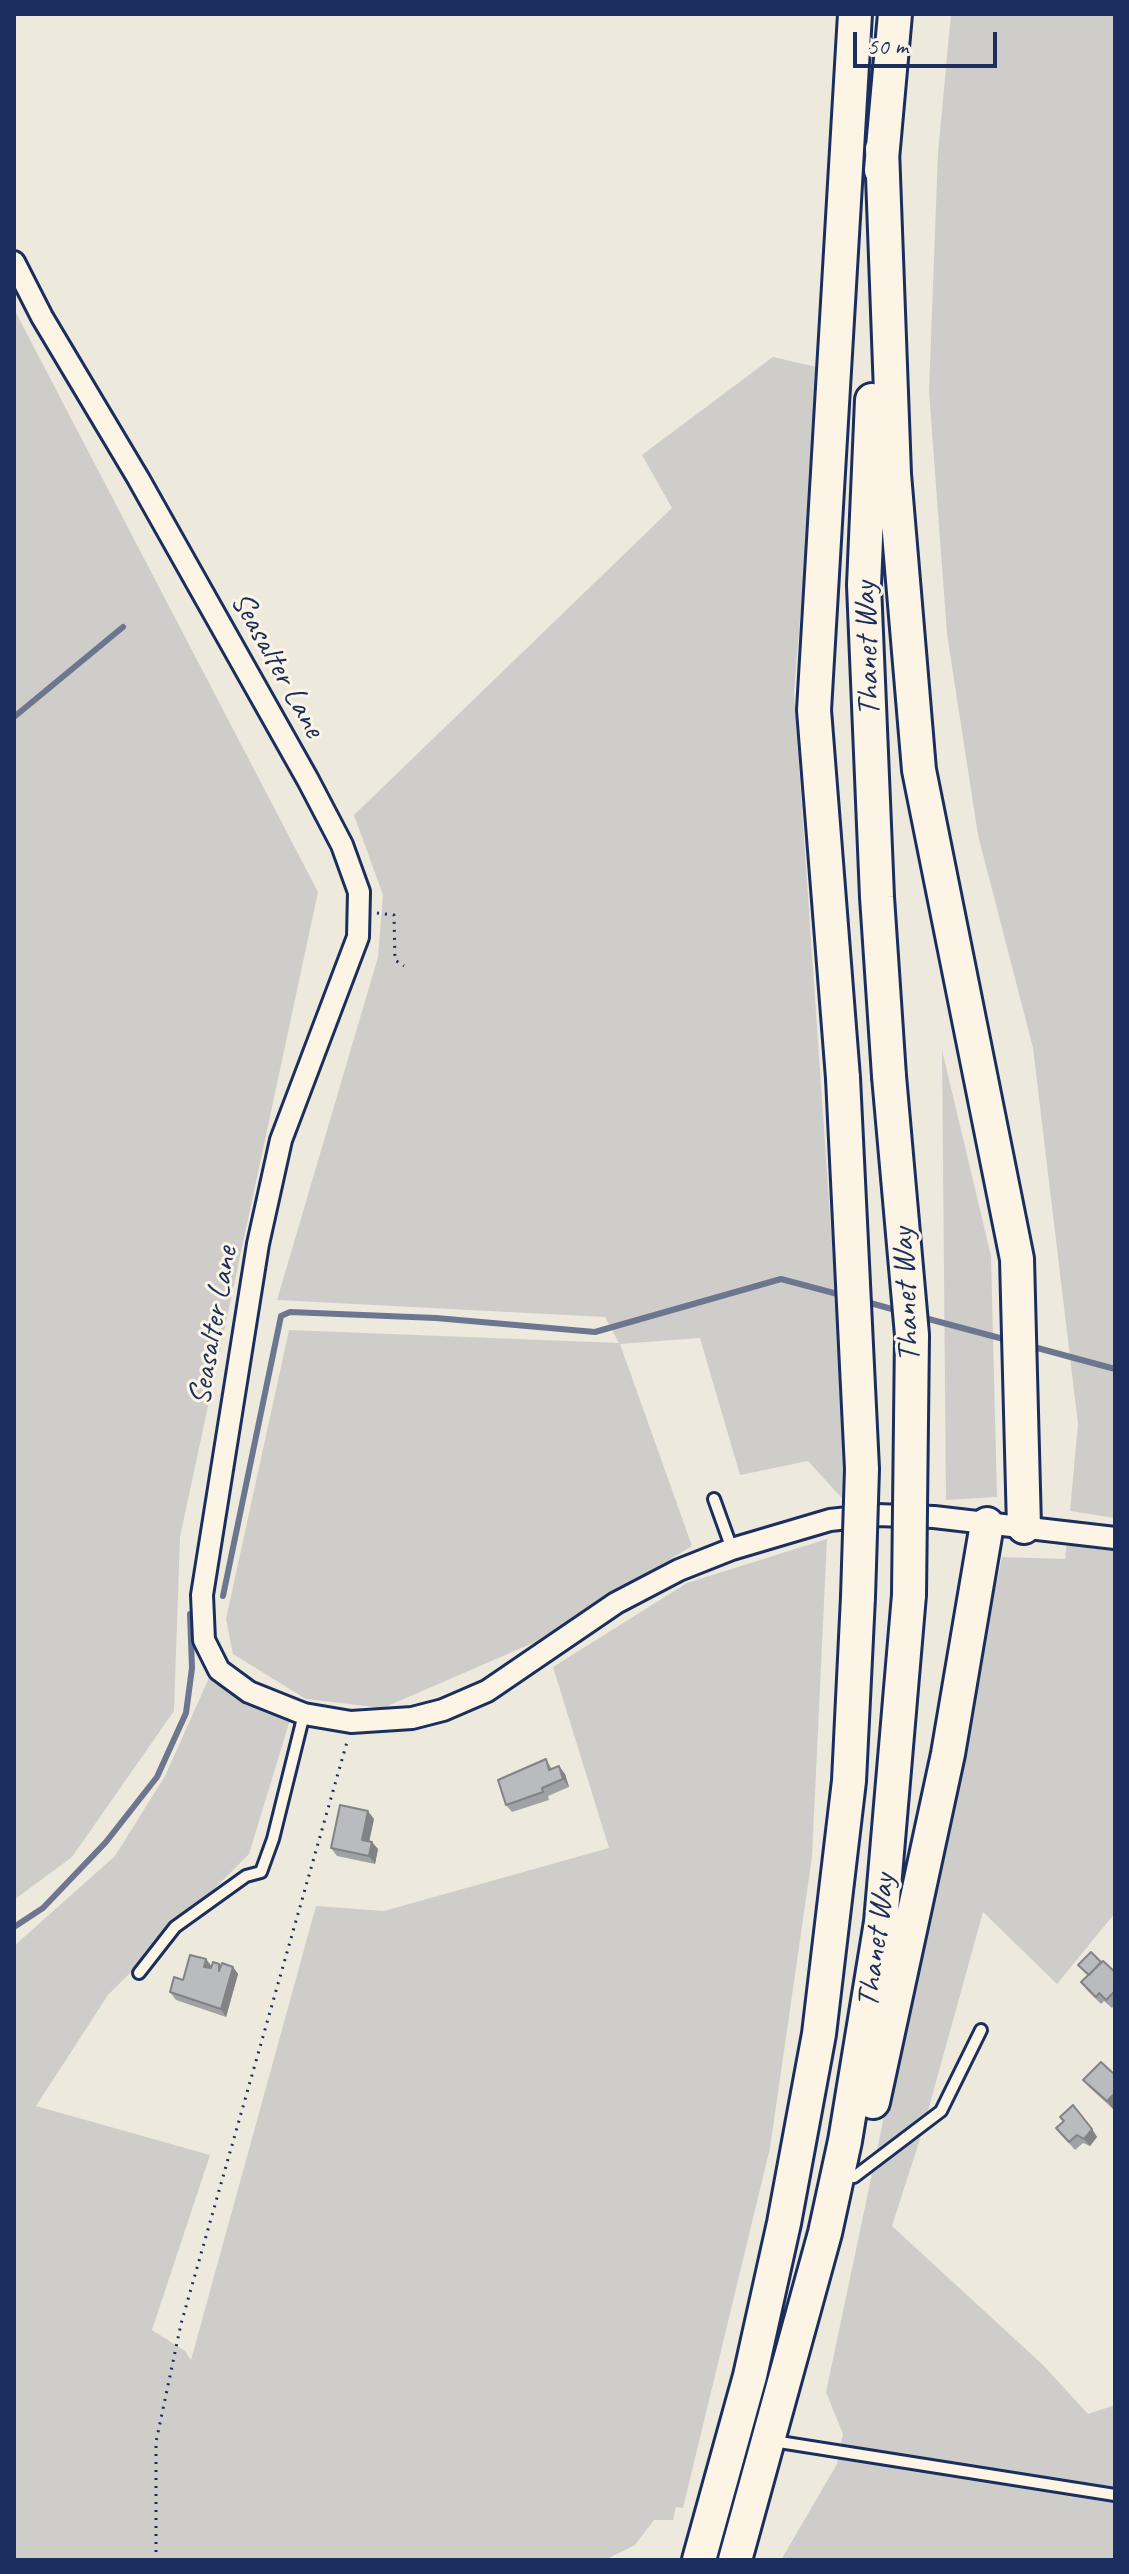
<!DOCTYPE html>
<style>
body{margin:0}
#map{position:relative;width:1129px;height:2574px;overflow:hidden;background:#eee9dd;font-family:Caveat,sans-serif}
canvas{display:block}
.frame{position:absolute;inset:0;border:16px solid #1b2f5e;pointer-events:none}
.scale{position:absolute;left:853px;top:32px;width:144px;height:36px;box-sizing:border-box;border:4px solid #1b2f5e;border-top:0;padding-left:10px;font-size:24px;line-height:28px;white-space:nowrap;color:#1b2f5e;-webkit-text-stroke:6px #fcf5e5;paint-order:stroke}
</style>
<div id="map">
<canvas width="1129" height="2574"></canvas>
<div class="frame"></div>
<div class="scale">50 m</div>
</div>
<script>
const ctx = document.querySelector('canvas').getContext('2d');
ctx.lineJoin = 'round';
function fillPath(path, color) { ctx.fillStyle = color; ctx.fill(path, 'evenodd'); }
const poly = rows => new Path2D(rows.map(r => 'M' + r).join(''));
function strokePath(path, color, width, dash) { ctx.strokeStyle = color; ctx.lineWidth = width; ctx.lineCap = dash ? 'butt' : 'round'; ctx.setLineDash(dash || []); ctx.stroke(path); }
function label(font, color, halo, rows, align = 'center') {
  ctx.font = font + ' Caveat,sans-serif'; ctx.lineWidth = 6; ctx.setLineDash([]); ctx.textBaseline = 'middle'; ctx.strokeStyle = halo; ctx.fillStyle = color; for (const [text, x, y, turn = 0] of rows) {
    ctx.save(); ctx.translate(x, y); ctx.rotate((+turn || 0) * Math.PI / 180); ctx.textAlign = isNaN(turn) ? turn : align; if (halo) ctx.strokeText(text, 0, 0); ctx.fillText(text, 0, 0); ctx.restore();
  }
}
fillPath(poly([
 [951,14,1115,14,1115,1518,1070,1511,1078,1424,1033,1048,978,835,947,634,929,391,938,153],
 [14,309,318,892,180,1537,174,1711,72,1857,14,1900],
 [773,357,821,368,794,692,850,1507,808,1461,740,1475,700,1338,620,1344,692,1546,533,1643,383,1708,306,1699,233,1654,226,1619,289,1330,619,1343,605,1317,277,1300,378,957,383,895,354,815,672,508,642,455],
 [942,1050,991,1256,997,1497,946,1500],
 [827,1539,812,1857,770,2148,683,2508,676,2507,673,2520,654,2520,635,2545,605,2560,14,2560,14,1946,115,1856,165,1776,209,1678,290,1720,249,1854,108,1995,36,2106,210,2155,152,2330,185,2351,191,2360,316,1906,384,1911,609,1848,553,1667,687,1583],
 [1067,1541,1115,1547,1115,1913,1057,1984,983,1912,921,2136,892,2226,1043,2365,1088,2414,1115,2405,1115,2560,781,2560,837,2464,843,2434,826,2392,1002,1557,1065,1559]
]), '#cfcdca');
strokePath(poly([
 [14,717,123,627],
 [863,1301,899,1311],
 [921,1317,1011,1341],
 [1030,1346,1115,1369],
 [223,1596,281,1316,290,1312,436,1318,595,1332,781,1279,845,1296],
 [14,1927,43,1908,106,1842,157,1777,186,1713,192,1668,190,1614]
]), '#6c778f', 6);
const service = poly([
 [714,1499,732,1549],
 [139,1973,175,1927,246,1876,261,1872,273,1839,304,1714],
 [854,2177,941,2111,981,2030],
 [773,2441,1115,2495]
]);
const minor = poly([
 [14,262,42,317,138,478,308,780,342,845,359,892,358,937,281,1140,258,1244,202,1595,204,1640,219,1670,249,1692,304,1714,351,1722,412,1718,443,1710,487,1691,616,1603,679,1570,732,1549,830,1520,876,1515,934,1517,1115,1538]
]);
const trunk = poly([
 [882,149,894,474,919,770,1017,1259,1024,1527],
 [881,170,895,14],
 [872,400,864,585,877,897,889,1076],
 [843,1078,814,710,855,14],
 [873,2102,948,1754,987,1524],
 [699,2560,750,2376,784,2223,819,2034,849,1781,858,1597],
 [735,2560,825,2233,845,2141,881,1922,909,1595]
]);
strokePath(service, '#1b2f5e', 16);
strokePath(minor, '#1b2f5e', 26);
strokePath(trunk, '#1b2f5e', 38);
strokePath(poly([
 [377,913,394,915,395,960,404,966],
 [156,2560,156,2442,181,2324,347,1742]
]), '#1b2f5e', 3, [2, 6]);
strokePath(service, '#fcf5e5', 10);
strokePath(minor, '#fcf5e5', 20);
strokePath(trunk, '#fcf5e5', 32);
const trunkBridge = poly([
 [889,1076,912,1335,909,1595],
 [843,1078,862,1469,858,1597]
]);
strokePath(trunkBridge, '#1b2f5e', 38, []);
strokePath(trunkBridge, '#fcf5e5', 32);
fillPath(poly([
 [546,1759,552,1769,565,1774,569,1787,548,1796,549,1800,512,1812,506,1805],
 [374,1819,369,1841,378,1849,375,1864,337,1856,331,1848],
 [206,1959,212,1967,233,1967,238,1974,226,2017,176,2000,170,1992],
 [1102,1962,1115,1972,1115,2005,1112,2008,1104,2001,1101,2004,1087,1990,1081,1982,1088,1976,1078,1965],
 [1101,2062,1113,2109,1089,2087,1083,2080],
 [1060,2117,1092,2129,1097,2137,1090,2146,1083,2143,1075,2150,1056,2128,1063,2121]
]), '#a0a1a3');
fillPath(poly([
 [559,1766,565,1774,569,1787,563,1779],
 [368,1811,374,1819,368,1847,362,1840],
 [372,1842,378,1849,375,1864,369,1856],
 [206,1959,212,1967,210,1975,204,1967],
 [233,1967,238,1974,226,2017,221,2009],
 [1115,2093,1115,2107,1113,2109,1107,2101],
 [1092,2129,1097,2137,1090,2146,1084,2139]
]), '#828385');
const building = poly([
 [546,1759,549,1770,559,1766,563,1779,542,1788,543,1792,506,1805,498,1780,546,1759],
 [340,1805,368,1811,362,1840,372,1842,369,1856,331,1848,340,1805],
 [1091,1952,1101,1962,1089,1975,1078,1965,1091,1952],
 [190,1955,206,1959,204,1967,211,1968,213,1962,219,1964,219,1971,222,1963,233,1967,221,2009,170,1992,174,1977,183,1980,190,1955],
 [1103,1961,1115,1972,1115,1991,1106,2000,1099,1993,1096,1997,1081,1982,1103,1961],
 [1101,2062,1115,2075,1115,2093,1107,2101,1083,2080,1101,2062],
 [1073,2105,1092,2129,1084,2139,1077,2135,1069,2142,1056,2128,1064,2121,1060,2117,1073,2105]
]);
fillPath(building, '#babbbe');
strokePath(building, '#828385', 2);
label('32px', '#1b2f5e', '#fcf5e5', [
 ["Thanet Way",868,649,-92],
 ["Seasalter Lane",277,665,61],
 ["Thanet Way",907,1295,-93],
 ["Seasalter Lane",214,1326,-80],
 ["Thanet Way",877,1941,-83]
]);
</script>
